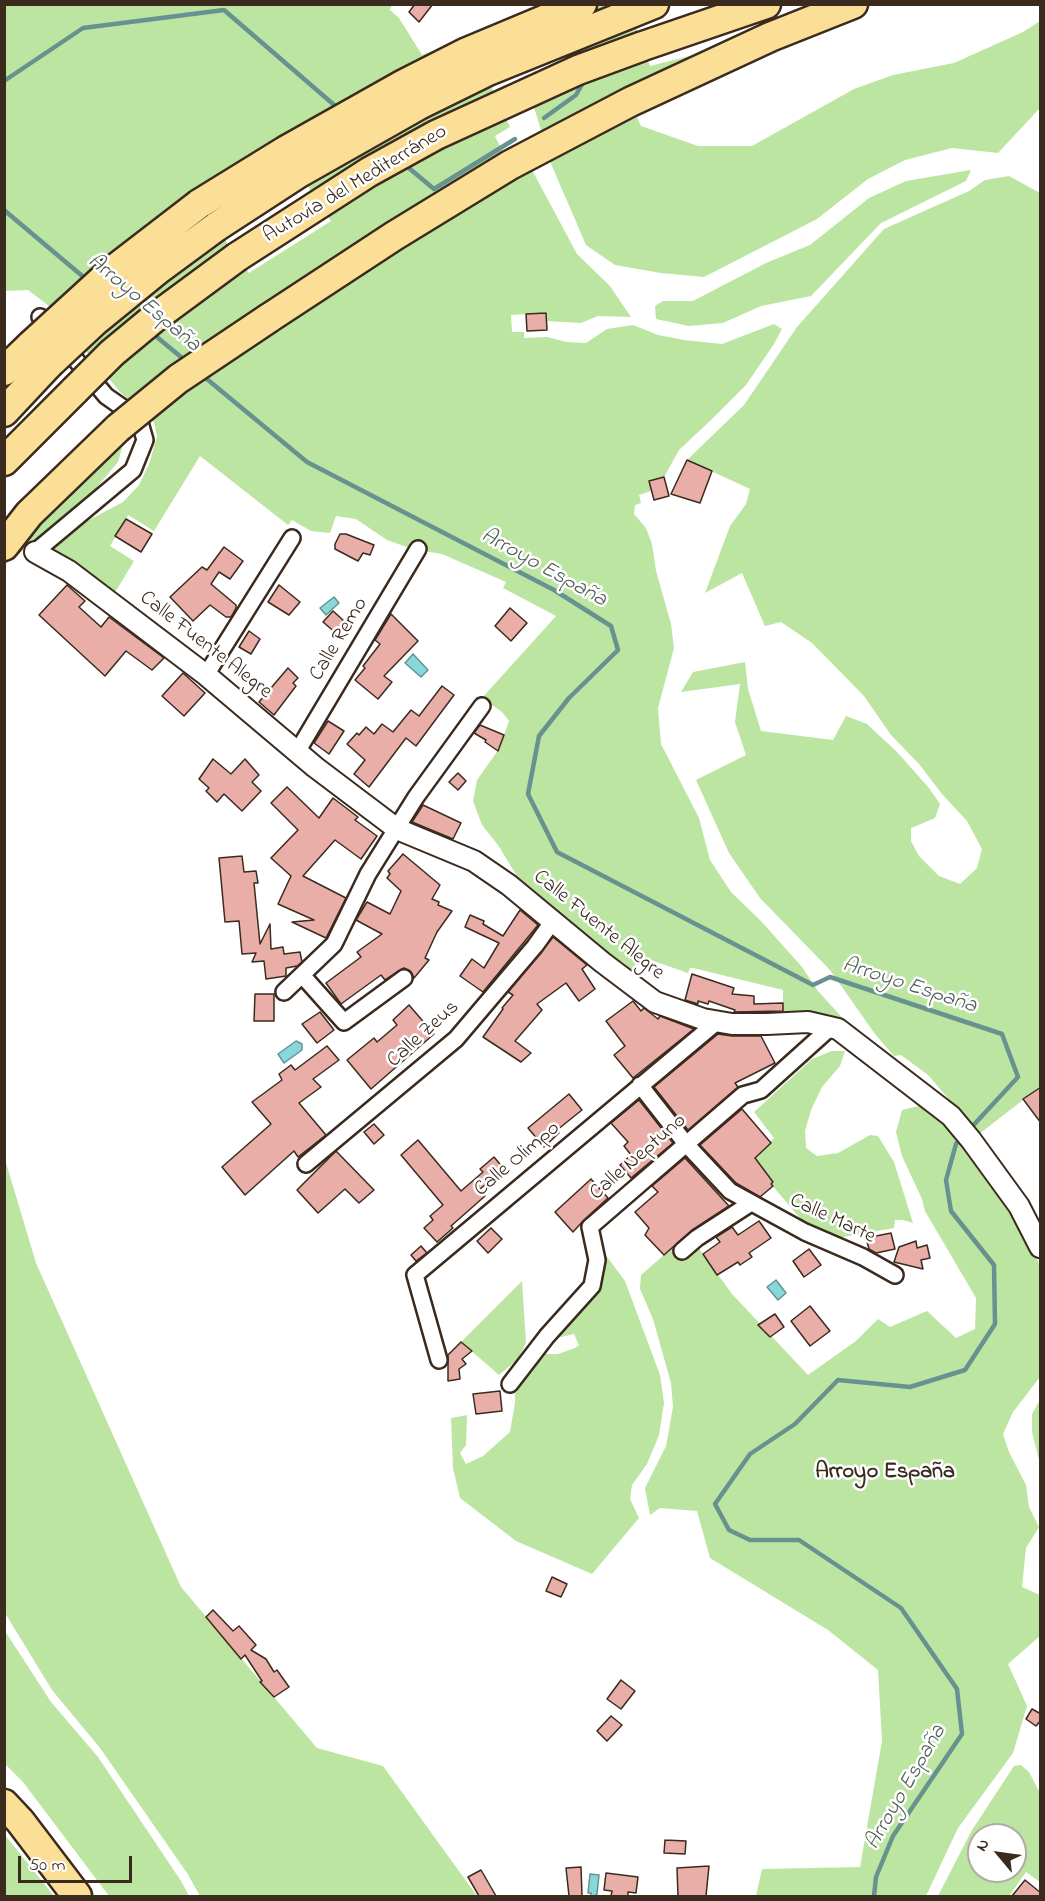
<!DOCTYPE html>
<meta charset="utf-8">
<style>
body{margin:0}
#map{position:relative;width:1045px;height:1901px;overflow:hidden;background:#fff;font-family:"Indie Flower",sans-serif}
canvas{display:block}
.frame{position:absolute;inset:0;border:6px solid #3b2a1e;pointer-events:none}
.north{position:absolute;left:967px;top:1823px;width:60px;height:60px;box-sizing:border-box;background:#fff;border:2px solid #b1aaa5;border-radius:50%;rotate:299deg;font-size:16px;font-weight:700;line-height:24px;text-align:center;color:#3b2a1e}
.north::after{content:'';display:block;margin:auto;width:21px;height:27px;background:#3b2a1e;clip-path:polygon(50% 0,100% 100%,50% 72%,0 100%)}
.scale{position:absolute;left:18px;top:1856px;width:114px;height:27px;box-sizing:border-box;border:3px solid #3b2a1e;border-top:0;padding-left:8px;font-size:18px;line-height:21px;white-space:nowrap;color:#3b2a1e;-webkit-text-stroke:4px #fff;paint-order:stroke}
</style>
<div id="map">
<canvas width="1045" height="1901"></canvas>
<div class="frame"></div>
<div class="north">N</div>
<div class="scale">50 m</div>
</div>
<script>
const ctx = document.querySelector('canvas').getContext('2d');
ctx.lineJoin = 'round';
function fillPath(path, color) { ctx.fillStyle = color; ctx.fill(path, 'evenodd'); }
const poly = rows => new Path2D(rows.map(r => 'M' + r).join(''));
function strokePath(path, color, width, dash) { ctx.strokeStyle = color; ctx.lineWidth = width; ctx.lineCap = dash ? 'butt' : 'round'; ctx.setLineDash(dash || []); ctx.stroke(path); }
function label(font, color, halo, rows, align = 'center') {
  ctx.font = font + ' "Indie Flower",sans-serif'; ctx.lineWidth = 5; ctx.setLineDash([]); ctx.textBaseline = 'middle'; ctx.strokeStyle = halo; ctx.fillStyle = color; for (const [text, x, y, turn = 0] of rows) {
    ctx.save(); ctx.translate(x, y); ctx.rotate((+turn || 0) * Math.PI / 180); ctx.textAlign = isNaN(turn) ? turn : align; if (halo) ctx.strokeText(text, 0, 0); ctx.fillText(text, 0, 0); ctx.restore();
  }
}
fillPath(poly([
 [4,5,392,5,390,10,399,18,422,55,468,37,510,127,495,136,503,152,518,144,577,254,610,286,631,317,598,316,581,323,546,321,545,313,511,315,512,332,524,332,524,338,547,337,567,342,586,343,607,329,633,325,658,335,684,340,722,344,774,324,782,329,774,344,746,385,710,421,679,450,664,477,649,481,651,491,639,495,641,503,635,505,634,514,646,528,652,544,656,571,671,624,674,648,658,708,661,744,699,818,710,860,731,892,761,921,802,967,818,991,848,1024,849,1028,783,1016,783,990,693,968,690,968,688,973,639,956,632,973,624,963,609,955,521,886,520,881,498,845,482,825,473,801,477,780,499,749,509,721,502,712,482,698,556,616,503,588,506,582,442,554,412,549,387,540,356,519,336,516,330,533,311,531,292,520,288,525,200,456,154,531,128,515,110,546,134,561,114,594,51,549,51,545,89,520,123,502,139,485,149,464,157,437,154,422,120,392,49,306,28,290,5,291],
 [278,141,331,221,249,273,193,196],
 [575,5,628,5,650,66,697,54,649,77,625,91,641,126,698,146,752,146,854,89,893,75,954,63,1023,32,1040,21,1040,108,998,153,952,148,905,160,868,179,817,219,704,277,661,273,615,265,586,245,552,166,533,104,580,61,580,18],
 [971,170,966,181,881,223,811,296,761,306,723,323,689,326,656,319,655,306,663,301,693,301,766,263,810,245,869,198,906,181],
 [1009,176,1040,193,1040,1087,979,1134,928,1075,901,1055,894,1056,875,1034,830,970,760,898,729,853,696,780,746,755,735,722,740,684,681,692,693,672,745,662,748,689,761,731,833,740,846,716,867,724,897,752,929,788,940,804,935,818,911,828,911,841,919,856,939,876,960,884,977,868,982,849,967,821,942,794,919,764,891,735,864,696,812,643,781,622,765,626,742,573,705,593,730,526,746,504,750,489,687,460,744,405,797,327,884,229,969,191,985,180],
 [126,434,118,462,76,512,5,564,4,559],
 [832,1051,845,1051,840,1066,822,1087,811,1110,805,1131,806,1148,817,1156,838,1153,870,1135,878,1136,894,1162,913,1223,903,1220,895,1220,894,1228,843,1237,843,1245,796,1222,799,1217,771,1184,773,1182,755,1158,774,1138,754,1112,812,1059],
 [923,1105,942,1119,970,1151,1022,1223,1040,1266,1040,1377,1013,1412,1003,1434,1009,1452,1026,1485,1029,1507,1039,1527,1026,1548,1022,1587,1040,1595,1040,1636,1008,1664,1027,1706,1013,1753,958,1828,926,1896,756,1896,762,1869,860,1867,882,1741,878,1670,828,1630,710,1558,697,1511,660,1508,650,1515,645,1488,666,1446,673,1407,671,1383,653,1319,640,1289,641,1275,672,1248,684,1261,698,1247,732,1294,808,1375,856,1341,878,1319,890,1327,927,1311,956,1338,975,1329,976,1298,925,1211,922,1199,902,1156,896,1132,902,1110],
 [4,1156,36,1263,181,1587,317,1748,383,1766,477,1896,200,1896,187,1873,100,1748,52,1690,5,1613],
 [602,1250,625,1281,660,1375,664,1403,659,1435,647,1464,632,1485,630,1499,639,1518,592,1574,516,1541,460,1498,453,1468,451,1418,467,1415,466,1445,460,1453,466,1464,483,1456,510,1432,515,1403,515,1388,539,1354,558,1354,575,1348,579,1345,574,1334,552,1339,574,1317,594,1293],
 [522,1281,526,1343,518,1359,499,1375,461,1342],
 [1040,1400,1040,1464,1032,1432,1032,1414],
 [5,1631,51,1702,98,1757,181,1881,189,1896,109,1896,23,1782,5,1764],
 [1021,1765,1029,1772,1040,1793,1040,1882,1026,1872,1009,1896,938,1896,972,1830,1014,1766],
 [979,1835,1015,1835,1015,1871,979,1871],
 [5,1835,54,1896,5,1896]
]), '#bbe5a1');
const water = poly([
 [334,597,339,603,326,615,320,608,334,597],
 [413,654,428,670,421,677,405,663,413,654],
 [296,1041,302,1044,302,1050,284,1063,278,1054,296,1041],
 [776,1280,786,1293,778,1300,767,1287,776,1280],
 [590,1874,599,1875,597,1894,595,1896,591,1896,591,1893,588,1893,590,1874]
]);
fillPath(water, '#86d8dc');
strokePath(water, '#689290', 1.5);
strokePath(poly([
 [4,81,83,28,224,10,340,110],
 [544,118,576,95,585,79],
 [404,164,434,189,515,139],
 [4,210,87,280],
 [152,333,187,362],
 [202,375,307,462,554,590,611,626,618,650,569,698,539,736,528,794,557,852,813,985,830,977,1002,1034,1018,1077,969,1130],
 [874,1896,876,1877,893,1836,962,1734,957,1689,901,1608,799,1540,750,1540,729,1530,715,1504,750,1454,795,1424,838,1380,910,1387,965,1370,995,1324,994,1265,951,1211,946,1180,956,1144,961,1138]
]), '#689290', 4.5);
const building = poly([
 [415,4,433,4,419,22,409,12,415,4],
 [546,313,547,330,527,331,526,314,546,313],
 [687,460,712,471,700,503,671,494,687,460],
 [664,477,669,496,654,500,649,481,664,477],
 [126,519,152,534,141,552,115,536,126,519],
 [340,534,346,534,374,545,370,555,363,553,358,561,335,549,335,544,340,534],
 [224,547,243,561,230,579,219,572,211,584,236,605,236,608,231,617,226,617,210,605,193,621,170,597,202,567,207,570,224,547],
 [67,585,85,601,79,607,101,627,109,617,164,658,152,670,126,651,105,676,39,615,67,585],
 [279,585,300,602,289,615,268,602,279,585],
 [510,608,527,623,511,641,495,626,510,608],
 [333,611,343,620,337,634,323,622,333,611],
 [391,614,418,641,384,676,392,682,378,699,355,680,365,668,363,666,380,644,375,640,391,614],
 [249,631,260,639,251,654,239,647,249,631],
 [288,668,298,678,293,683,296,686,274,715,259,702,288,668],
 [183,673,205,693,184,716,162,696,183,673],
 [442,686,454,695,416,746,406,738,369,787,354,774,365,760,347,744,357,733,359,735,366,727,374,734,382,724,393,732,411,710,419,716,442,686],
 [328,721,344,731,329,754,314,743,328,721],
 [480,725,504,735,498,751,485,742,486,740,474,733,480,725],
 [213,759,231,774,245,759,259,775,252,782,261,791,242,811,224,794,217,802,206,791,209,788,199,779,213,759],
 [458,773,466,781,458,790,449,782,458,773],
 [287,787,319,818,333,798,358,817,355,820,377,836,361,859,335,840,303,876,346,898,326,938,292,922,314,920,278,904,291,876,271,858,298,830,271,803,287,787],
 [423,805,461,823,453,839,412,822,423,805],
 [403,854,440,885,432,899,439,902,438,905,452,911,437,932,425,958,429,960,414,978,411,972,404,968,385,980,381,975,341,1004,326,983,361,957,357,952,382,934,356,920,367,902,390,914,401,891,387,878,390,874,388,871,403,854],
 [242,856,244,872,256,871,258,883,254,883,260,944,270,924,271,949,283,947,284,954,300,952,302,962,297,966,286,968,286,976,266,979,264,961,252,962,256,953,242,954,239,921,225,922,219,858,242,856],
 [520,910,538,925,483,992,460,976,472,959,484,968,499,943,465,927,470,915,484,921,483,924,503,936,520,910],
 [553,937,587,965,582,969,595,989,579,1001,566,983,537,1004,542,1010,515,1041,531,1053,521,1062,483,1037,503,1009,502,1008,513,995,508,992,553,937],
 [692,974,734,988,732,994,754,996,754,1004,783,1003,783,1011,734,1012,735,1010,709,1001,708,1004,698,1001,698,1004,685,1000,692,974],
 [255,994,274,994,274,1021,254,1021,255,994],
 [633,1001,641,1011,644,1008,658,1019,660,1016,694,1029,633,1078,614,1055,625,1046,606,1021,633,1001],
 [409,1005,434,1034,371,1089,347,1060,374,1038,377,1042,397,1025,393,1020,409,1005],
 [320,1012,334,1030,317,1043,302,1024,320,1012],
 [718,1034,732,1036,761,1036,775,1063,735,1083,738,1087,688,1130,654,1087,718,1034],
 [327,1046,339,1060,313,1079,321,1087,299,1103,326,1135,298,1157,294,1151,245,1195,222,1167,271,1124,252,1102,282,1080,279,1074,291,1065,295,1070,327,1046],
 [1041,1087,1041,1123,1023,1099,1041,1087],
 [569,1094,582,1110,557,1130,559,1133,544,1147,528,1128,569,1094],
 [639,1100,673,1143,631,1178,620,1165,631,1155,624,1146,628,1142,611,1123,639,1100],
 [742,1109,771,1143,755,1158,773,1182,771,1184,773,1186,760,1197,736,1183,700,1145,742,1109],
 [374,1124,384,1135,374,1144,364,1132,374,1124],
 [418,1140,461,1191,483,1172,480,1169,494,1157,504,1169,479,1190,485,1196,451,1226,453,1228,437,1242,424,1228,433,1220,430,1216,443,1205,401,1155,418,1140],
 [336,1151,374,1190,359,1203,345,1189,318,1213,297,1190,336,1151],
 [685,1158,729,1206,691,1231,664,1255,645,1235,649,1228,635,1212,658,1192,652,1186,685,1158],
 [591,1179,608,1198,584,1220,573,1232,555,1212,591,1179],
 [759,1221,771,1238,749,1253,752,1257,740,1265,738,1262,717,1275,703,1254,720,1242,716,1237,732,1227,738,1235,759,1221],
 [491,1228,502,1239,488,1253,477,1241,491,1228],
 [891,1233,895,1249,876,1253,869,1249,866,1238,891,1233],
 [916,1241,917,1248,927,1245,930,1258,921,1260,923,1269,894,1262,899,1247,916,1241],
 [421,1246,427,1253,416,1261,411,1255,421,1246],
 [809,1249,821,1265,804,1277,793,1261,809,1249],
 [810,1306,830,1331,810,1346,791,1321,810,1306],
 [775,1314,784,1327,770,1337,758,1325,775,1314],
 [461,1342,472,1351,462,1359,466,1364,459,1369,460,1379,448,1381,448,1355,461,1342],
 [500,1391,502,1411,476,1414,473,1394,500,1391],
 [552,1577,567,1584,561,1597,546,1591,552,1577],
 [213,1610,233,1631,239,1626,256,1645,251,1650,266,1659,274,1672,277,1670,289,1687,274,1697,260,1682,262,1681,245,1655,241,1659,206,1617,213,1610],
 [621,1680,635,1691,621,1709,607,1699,621,1680],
 [1032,1709,1041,1714,1041,1720,1036,1726,1026,1719,1032,1709],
 [611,1716,622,1725,607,1741,597,1731,611,1716],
 [665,1840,686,1841,685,1854,664,1853,665,1840],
 [709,1866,706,1896,678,1896,677,1868,709,1866],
 [581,1867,582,1896,569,1896,566,1868,581,1867],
 [481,1870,496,1896,479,1896,468,1877,481,1870],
 [606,1873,638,1877,636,1893,628,1892,628,1896,611,1896,612,1891,604,1890,606,1873],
 [1025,1880,1041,1893,1041,1896,1012,1896,1025,1880]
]);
fillPath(building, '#e9aea8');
strokePath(building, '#3b2a1e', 1.5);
const minor = poly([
 [35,552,133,470,145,440,139,419,106,396,40,317],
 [206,675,292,538],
 [297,752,418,549],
 [302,975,344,1022,404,978],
 [284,992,334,944,368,874,416,797,482,706],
 [640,1085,687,1145,730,1191,805,1232,863,1257,895,1275],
 [306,1164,456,1039,535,946,553,921],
 [682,1251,697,1238,751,1203],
 [439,1360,415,1275,718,1021],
 [510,1384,547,1336,592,1286,597,1260,590,1227,743,1095,761,1090,831,1027]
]);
const tertiary = poly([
 [35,552,69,571,206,675,315,767,397,829,474,861,509,885,602,962,655,1002,703,1019,732,1024,767,1024,808,1022,838,1029,951,1116,971,1140,1019,1206,1040,1247]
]);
const motorway = poly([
 [199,204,285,151,404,84,465,53,582,4],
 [216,227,299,173,419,105,488,71,654,4],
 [237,257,369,172,436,135,578,70,643,46,766,4],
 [269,318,394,236,510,165,630,102,770,37,853,4],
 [4,371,31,345],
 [4,412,49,364],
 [4,461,75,390],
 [4,546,29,514,118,428],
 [4,1804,20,1821,77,1896]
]);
strokePath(minor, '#3b2a1e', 20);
strokePath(tertiary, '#3b2a1e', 24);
strokePath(motorway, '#3b2a1e', 33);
strokePath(minor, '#fff', 15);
strokePath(tertiary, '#fff', 20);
strokePath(motorway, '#fbdf96', 28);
const motorwayBridge = poly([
 [31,345,112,271,199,204],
 [49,364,94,322,159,269,216,227],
 [75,390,112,353,153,319,237,257],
 [118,428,178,379,269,318]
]);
strokePath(motorwayBridge, '#3b2a1e', 33, []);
strokePath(motorwayBridge, '#fbdf96', 28);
label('21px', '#3b2a1e', '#fff', [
 ["Autovía del Mediterráneo",356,185,-31],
 ["Calle Remo",340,640,-59],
 ["Calle Fuente Alegre",205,646,38],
 ["Calle Fuente Alegre",598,926,39],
 ["Calle Zeus",424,1035,-42],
 ["Calle Neptuno",639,1158,-41],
 ["Calle Olimpo",518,1160,-40],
 ["Calle Marte",832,1220,25]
]);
label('italic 22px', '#525e57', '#fff', [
 ["Arroyo España",143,304,40],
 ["Arroyo España",543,569,29],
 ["Arroyo España",909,987,18],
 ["Arroyo España",907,1788,-60]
]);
label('bold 22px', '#3b2a1e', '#fff', [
 ["Arroyo España",885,1473]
]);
</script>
